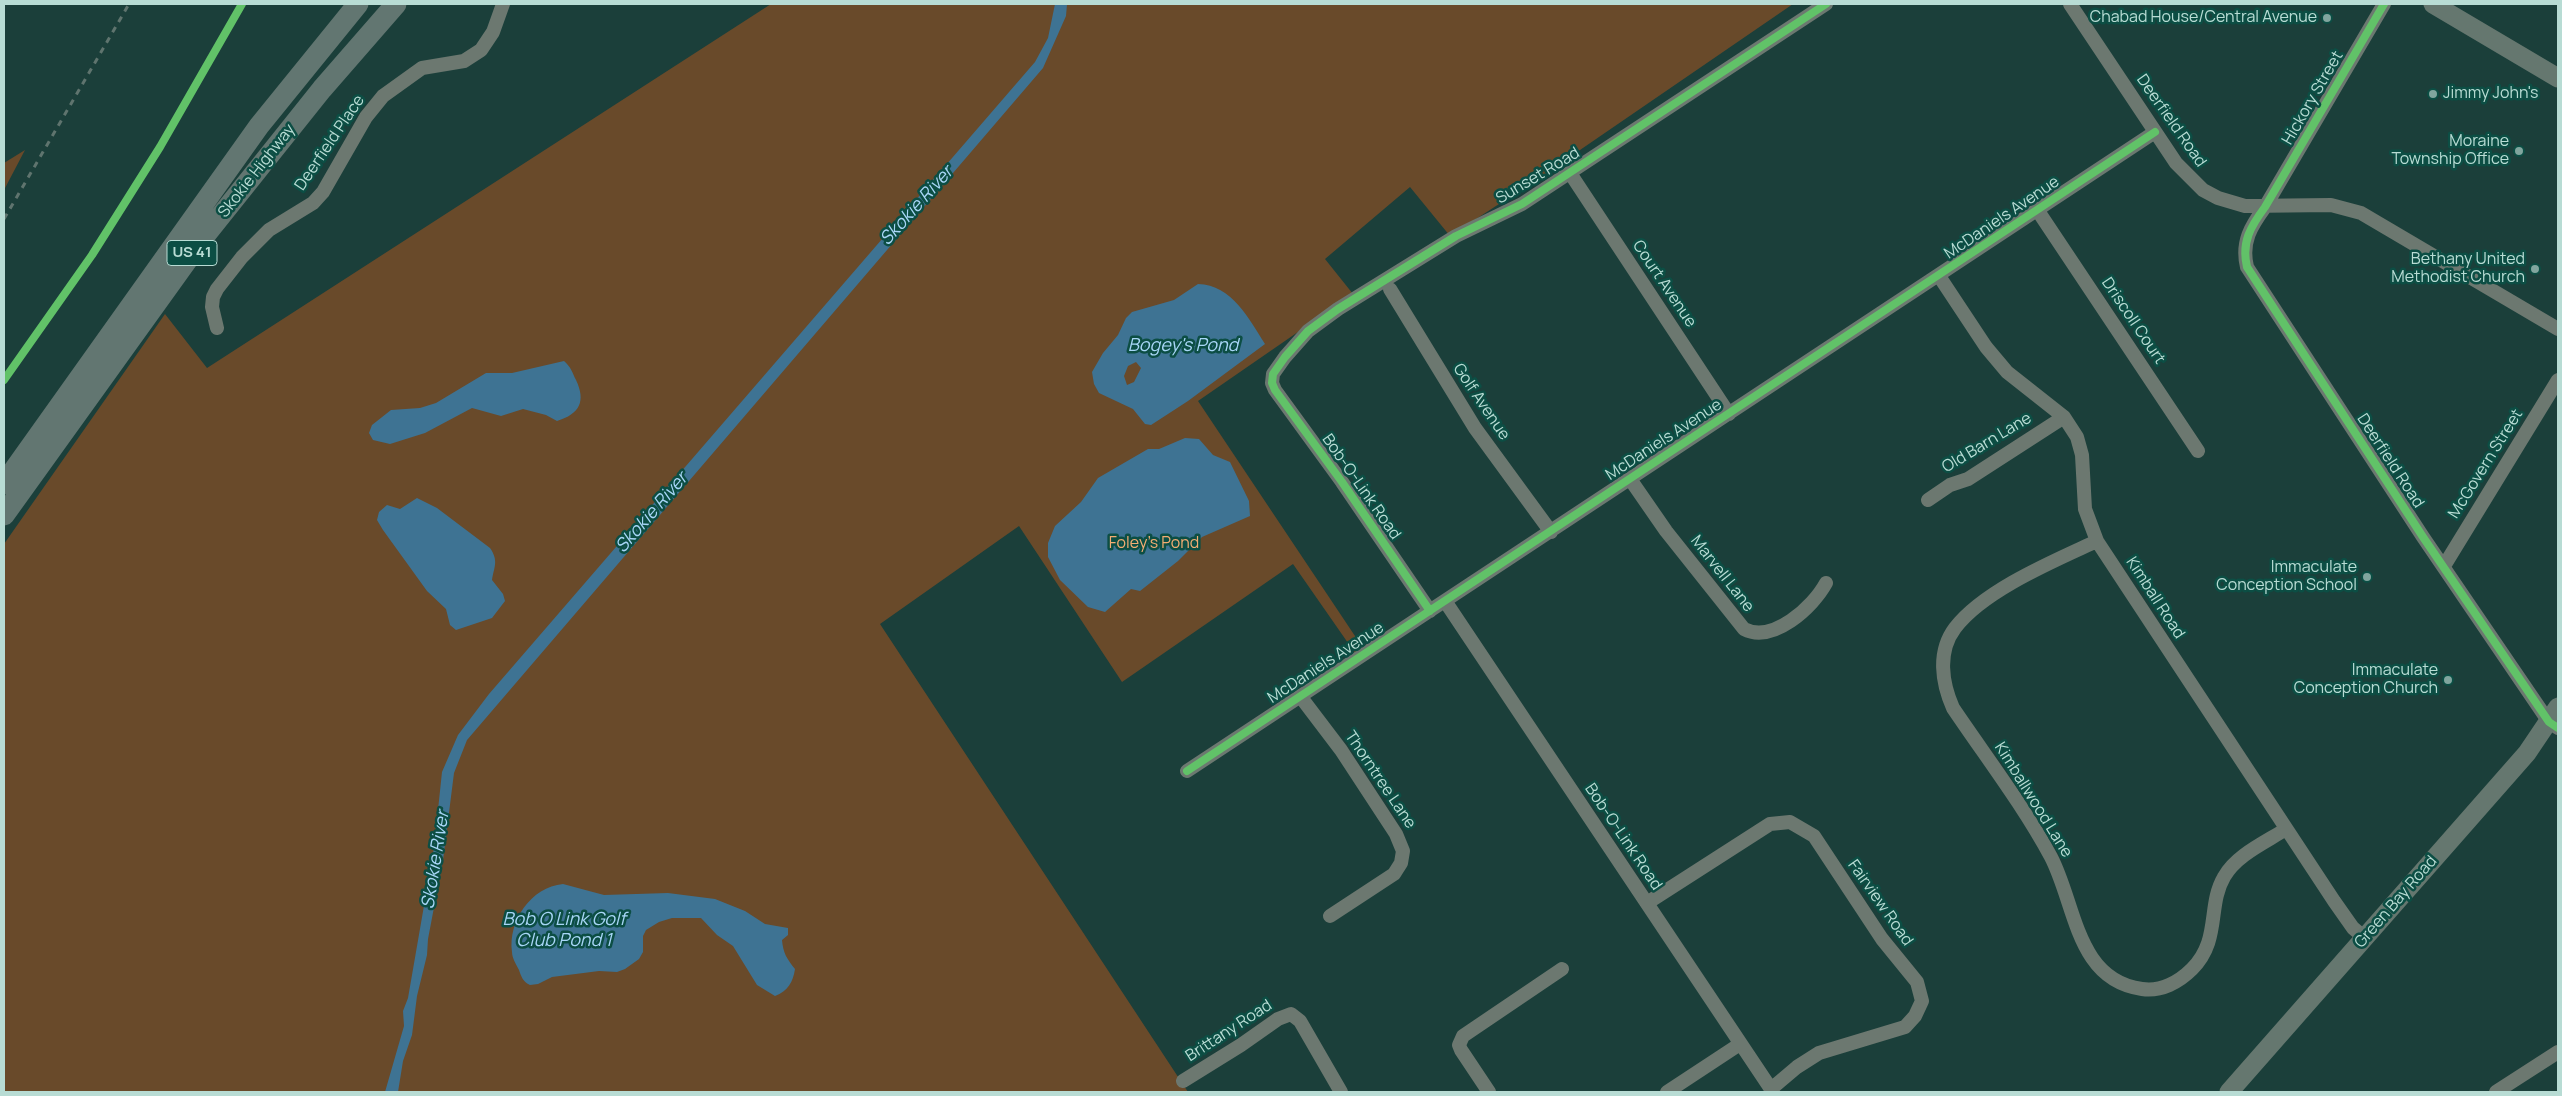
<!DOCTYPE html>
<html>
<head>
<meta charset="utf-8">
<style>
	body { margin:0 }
	#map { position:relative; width:2562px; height:1096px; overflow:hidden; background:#1b3f3a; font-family:Manrope,sans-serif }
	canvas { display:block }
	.frame { position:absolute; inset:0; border:5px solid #b8dcd4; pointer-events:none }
</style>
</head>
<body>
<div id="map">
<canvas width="2562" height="1096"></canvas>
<div class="frame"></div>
</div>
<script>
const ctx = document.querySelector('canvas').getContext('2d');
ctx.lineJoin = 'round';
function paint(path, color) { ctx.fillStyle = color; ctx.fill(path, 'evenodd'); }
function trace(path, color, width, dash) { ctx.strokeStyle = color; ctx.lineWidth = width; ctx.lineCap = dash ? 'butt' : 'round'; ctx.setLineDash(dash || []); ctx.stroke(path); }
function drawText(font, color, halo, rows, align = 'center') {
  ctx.font = font + ' Manrope,sans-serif'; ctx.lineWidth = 5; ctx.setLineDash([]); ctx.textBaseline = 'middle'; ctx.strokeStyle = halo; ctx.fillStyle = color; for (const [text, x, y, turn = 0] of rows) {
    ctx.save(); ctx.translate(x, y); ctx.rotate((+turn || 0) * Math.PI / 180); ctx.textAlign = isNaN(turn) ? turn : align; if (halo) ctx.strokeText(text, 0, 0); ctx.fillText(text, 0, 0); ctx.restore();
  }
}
const green = new Path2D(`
	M771,4H1793L1545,174L1450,236L1410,187L1325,259L1353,294L1198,401L1363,648L1355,653L1293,564L1122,682L1019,526L880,624L1188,1092H4V544L165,314L207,368Z
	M25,150L4,190V163Z`);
const water = new Path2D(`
	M1055,4H1067L1066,16L1043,68L467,740L454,773L443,860L428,939L427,955L417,996L412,1035L403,1061L398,1092H385L404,1026L403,1011L408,998L434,848L442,772L458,735L489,694L1035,62L1048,38Z
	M1198,284C1232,285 1249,319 1265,344L1188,401L1151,425L1145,424L1133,409L1099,393L1094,384L1092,372L1103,353L1118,335L1126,318L1132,312L1174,300ZM1136,362L1141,368L1134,382L1127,385L1124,376L1128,366Z
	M564,361C571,367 572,372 576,380C586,401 580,414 557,421L546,415L523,409L501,416L472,408L425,433L390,444L373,440L369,433L372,425L391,410L420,408L436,403L486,373H512Z
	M1185,438L1199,439L1213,455L1230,462L1249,501L1250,516L1202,537L1178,561L1140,591L1131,589L1105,612L1088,607L1060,580L1048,557V543L1055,526L1081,502L1098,478L1148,449H1159Z
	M417,498L437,508L490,548C499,561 494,567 492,580L503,594L505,601L492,618L456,630L450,625L446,609L427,591L383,530L377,520L379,512L387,505L400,509Z
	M563,884L604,895L668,893L715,899L745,911L765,924L788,928V935L782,940C783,953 787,959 795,969C793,982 788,991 775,996L757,985L733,946L717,935L701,918H672L659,922L646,930L643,936V952L639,959L625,969L617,972L599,971L552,977L538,984L530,985C523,982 521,976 519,970C516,964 512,958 512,952C508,921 531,887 563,884Z`);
const minor = new Path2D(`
	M2070,4L2176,163L2203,190L2218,198L2245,206L2331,205L2361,213L2558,329
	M2384,4L2265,207C2251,226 2241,242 2247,267L2423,537L2549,722L2558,728
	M1570,173L1729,414
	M2038,211L2198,451
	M1939,276L1986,347L2007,372L2064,417L2077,437L2082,455L2085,509L2097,541L2334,901L2353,928L2365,938
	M1390,289L1475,428L1551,532
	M217,328L212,307L213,297L217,289L242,257L269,230L313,203L323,192L366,117L383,96L422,68L464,61L481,50L493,32L503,4
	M1630,479L1666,531L1744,629C1773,644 1813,607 1826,583
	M1928,500L1950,485L1968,479L2064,417
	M2097,541C2054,561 1984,590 1955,628C1937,652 1942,683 1953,708C1986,757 2023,805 2051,857C2076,905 2076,980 2142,989C2161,992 2179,982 2192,969C2221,940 2207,906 2224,877C2236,855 2266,842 2286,829
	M2444,566L2558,380
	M1445,601L1773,1092
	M1430,611L1342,482L1275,390L1272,383L1273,374L1285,357L1308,331L1338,309L1456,236L1522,204L1826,4
	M1300,696L1341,750L1396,834L1403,851L1401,863L1394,874L1330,916
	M1187,771L2155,132
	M1647,903L1770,824L1790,822L1814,836L1882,939L1917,982L1922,1001L1915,1016L1905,1027L1819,1053L1797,1067L1771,1089
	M1183,1081L1241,1045L1278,1019L1291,1014L1300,1021L1341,1092
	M1489,1092L1461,1050L1459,1045L1463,1036L1562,969
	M1667,1092L1740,1044
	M2496,1092L2558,1052`);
const major = new Path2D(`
	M2433,4L2558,78
	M2229,1092L2527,753L2558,707`);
const highway = new Path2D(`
	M4,484L259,126L358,4
	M4,515L203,238L322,89L396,4`);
const rail = new Path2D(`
	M4,219L129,4`);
const cycleway = new Path2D(`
	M2384,4L2265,207C2251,226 2241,242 2247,267L2423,537L2549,722L2558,728
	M4,380L92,255L160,147L242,4
	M1430,611L1342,482L1275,390L1272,383L1273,374L1285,357L1308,331L1338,309L1456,236L1522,204L1826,4
	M1187,771L2155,132`);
const markers = [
	[2327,18,5,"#81a59e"],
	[2433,94,5,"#81a59e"],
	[2519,151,5,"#81a59e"],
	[2535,269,5,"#81a59e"],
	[2367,577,5,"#81a59e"],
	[2448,680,5,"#81a59e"]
];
const shields = [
	[192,253,50]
];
const shieldNames = [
	["US 41",192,253]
];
const poiNames = [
	["Chabad House/Central Avenue",2317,18],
	["Jimmy John's",2443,94,"left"],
	["Moraine",2509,142],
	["Township Office",2509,160],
	["Bethany United",2525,260],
	["Methodist Church",2525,278],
	["Immaculate",2357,568],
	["Conception School",2357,586],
	["Immaculate",2438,671],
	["Conception Church",2438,689]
];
const streetNames = [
	["Hickory Street",2313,98,-60],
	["Deerfield Road",2171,121,55],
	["Deerfield Place",330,143,-56],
	["Skokie Highway",257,171,-52],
	["Sunset Road",1538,176,-31],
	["McDaniels Avenue",2002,218,-34],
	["Court Avenue",1664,284,56],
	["Driscoll Court",2133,321,56],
	["Golf Avenue",1481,402,56],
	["McDaniels Avenue",1664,440,-33],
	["Old Barn Lane",1987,443,-31],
	["Deerfield Road",2390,461,57],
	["McGovern Street",2486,464,-58],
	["Bob-O-Link Road",1361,487,55],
	["Marvell Lane",1722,574,52],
	["Kimball Road",2155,598,57],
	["McDaniels Avenue",1326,663,-33],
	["Thorntree Lane",1380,780,56],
	["Kimballwood Lane",2033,800,58],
	["Bob-O-Link Road",1623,837,56],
	["Green Bay Road",2396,902,-49],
	["Fairview Road",1880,903,55],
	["Brittany Road",1229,1031,-33]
];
const parkNames = [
	["Foley’s Pond",1154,544]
];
const waterNames = [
	["Skokie River",917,206,-48],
	["Bogey's Pond",1183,346],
	["Skokie River",652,513,-49],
	["Skokie River",436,860,-81],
	["Bob O Link Golf",564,920],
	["Club Pond 1",564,941]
];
paint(green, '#694a2a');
paint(water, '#3e7393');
trace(minor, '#6c7870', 14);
trace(major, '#65776f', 19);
trace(highway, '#627671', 21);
trace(rail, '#5f746e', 3, [6, 6]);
trace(cycleway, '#61c268', 8);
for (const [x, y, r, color] of markers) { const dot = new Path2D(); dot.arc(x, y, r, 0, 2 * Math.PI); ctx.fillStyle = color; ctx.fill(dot); trace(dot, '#0c4e44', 2); }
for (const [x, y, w] of shields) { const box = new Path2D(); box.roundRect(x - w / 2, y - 12.5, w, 25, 4); ctx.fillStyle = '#0c4e44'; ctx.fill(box); trace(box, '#b8dcd4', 1); }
drawText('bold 15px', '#b8dcd4', null, shieldNames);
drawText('16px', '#b8dcd4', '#0c4e44', poiNames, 'right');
drawText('16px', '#b8dcd4', '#0c4e44', streetNames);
drawText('16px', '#f3ad73', '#0c4e44', parkNames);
drawText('italic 18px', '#a8d6f7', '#0c4e44', waterNames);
</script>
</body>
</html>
